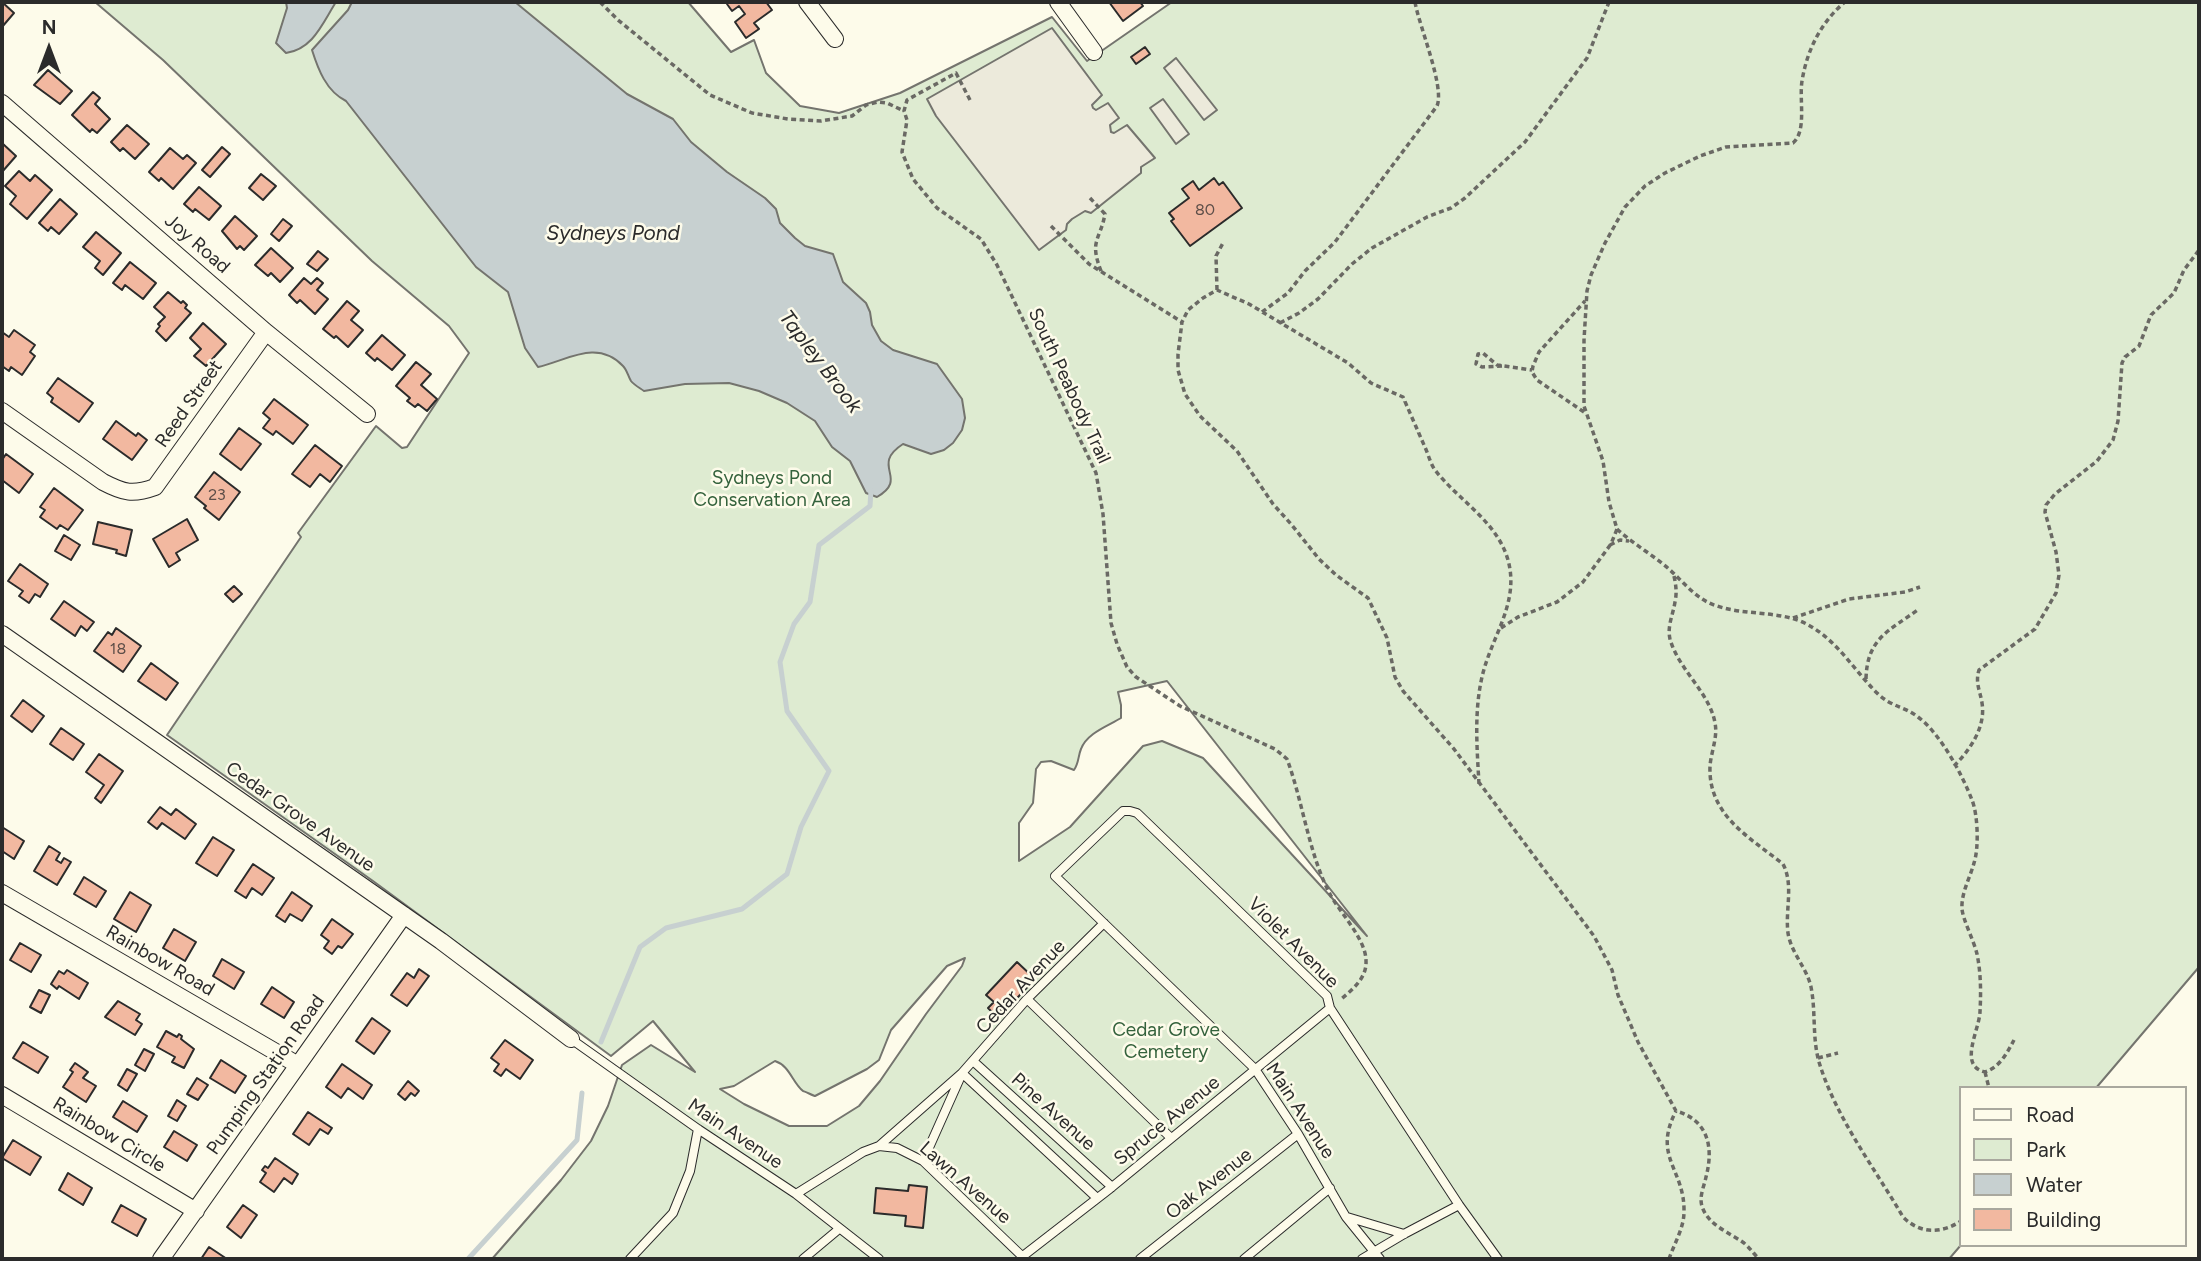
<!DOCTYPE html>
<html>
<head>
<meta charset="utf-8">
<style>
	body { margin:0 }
	#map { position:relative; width:2201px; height:1261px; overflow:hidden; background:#fdfbea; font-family:Figtree,sans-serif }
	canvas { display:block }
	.frame { position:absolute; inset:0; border:4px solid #2b2b2b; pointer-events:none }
	.legend { position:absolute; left:1959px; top:1086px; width:228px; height:161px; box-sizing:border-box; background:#fdfbea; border:2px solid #a9a89e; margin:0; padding:9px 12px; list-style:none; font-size:21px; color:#2b2b2b }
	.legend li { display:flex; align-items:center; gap:14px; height:35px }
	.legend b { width:35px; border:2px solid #a9a89e }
	.north { position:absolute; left:14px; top:14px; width:70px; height:70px; -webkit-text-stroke:5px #fdfbea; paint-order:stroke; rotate:0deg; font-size:19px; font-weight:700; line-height:28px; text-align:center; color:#2b2b2b }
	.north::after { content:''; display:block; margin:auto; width:24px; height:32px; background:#2b2b2b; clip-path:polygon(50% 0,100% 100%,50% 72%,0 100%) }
</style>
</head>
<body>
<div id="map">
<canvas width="2201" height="1261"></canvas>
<div class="frame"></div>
<ul class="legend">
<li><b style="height:9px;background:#fdfbea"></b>Road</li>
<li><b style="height:19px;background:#deebd1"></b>Park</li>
<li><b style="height:19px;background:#c7d0d0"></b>Water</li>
<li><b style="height:19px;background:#f2b8a0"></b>Building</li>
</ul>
<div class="north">N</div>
</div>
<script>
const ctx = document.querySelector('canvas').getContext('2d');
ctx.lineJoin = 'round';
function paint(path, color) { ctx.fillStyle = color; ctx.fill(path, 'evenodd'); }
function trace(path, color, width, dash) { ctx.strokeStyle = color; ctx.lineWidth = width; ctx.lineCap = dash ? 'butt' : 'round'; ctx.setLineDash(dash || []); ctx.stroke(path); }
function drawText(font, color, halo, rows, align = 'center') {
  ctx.font = font + ' Figtree,sans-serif'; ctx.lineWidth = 5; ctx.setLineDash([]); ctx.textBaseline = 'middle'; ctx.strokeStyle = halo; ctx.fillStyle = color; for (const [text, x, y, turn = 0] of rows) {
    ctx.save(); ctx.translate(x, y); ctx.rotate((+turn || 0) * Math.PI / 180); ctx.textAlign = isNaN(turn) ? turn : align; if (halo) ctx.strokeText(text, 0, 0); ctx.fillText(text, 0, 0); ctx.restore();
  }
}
const green = new Path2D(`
	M95,2H688L731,52L754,40L766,73L800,106L839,113L900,93L1052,17L1087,61L1172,2H2199V967L2096,1088H1961V1245L1949,1259H492L561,1180L591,1141L608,1106L622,1065L651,1045L695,1072L653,1021L611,1056L373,881L167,735L301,537L298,533L376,426L402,448L407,447L469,353L449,326L372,261L163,60ZM1167,681L1367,936L1203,758L1162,741L1143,746L1070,827L1019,861V823L1033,803L1036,769L1041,762L1051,761L1074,770C1079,763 1078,756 1081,749C1087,733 1108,726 1121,718V705L1118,692ZM965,958L962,966L926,1014L880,1081L859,1106L827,1126H789L744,1104L720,1089L734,1086L775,1061C790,1066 792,1082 803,1091C804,1091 814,1096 815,1096L867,1069L879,1060L891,1030L947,966Z`);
const parking = new Path2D(`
	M1052,28L1102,95L1092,105L1093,108L1096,110L1108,103L1119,118L1110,125L1111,132L1114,133L1127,125L1155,158L1141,167V173L1091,213L1085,211L1072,219L1067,224L1066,230L1039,250L936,116L927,99Z
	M1176,58L1217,110L1204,120L1164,68Z
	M1163,99L1189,134L1176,144L1150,108Z`);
const water = new Path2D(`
	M286,2H336C322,24 313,49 286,53L276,43L287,8Z
	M352,2H515L627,94L673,119L691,142L727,172L765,198L776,209L780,223L795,238L805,246L833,254L843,282L866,303L870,312L872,325L881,341L893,350L937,364L962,399L965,418L962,430L953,443L944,450L931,454L903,444C869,466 910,478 877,497L866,493L850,461L832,447L815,421L787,403L759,391L729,383L685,384L644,391C640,388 634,385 631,381C628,376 627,370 623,366C597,339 568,360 538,367L525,348L508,292L476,267L346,101C326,91 318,69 312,50L348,10Z`);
const stream = new Path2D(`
	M601,1042L640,947L666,928L742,909L787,874L801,827L829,771L787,711L780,662L794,624L810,602L819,545L870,506L871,490
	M468,1259L577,1140L582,1093`);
const building = new Path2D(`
	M2,2L14,13L2,27Z
	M729,2H766L772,10L754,23L759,29L746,38L735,22L745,14L739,6L732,11L727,4Z
	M1109,2H1140L1143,6L1123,21Z
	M1145,47L1150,54L1136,64L1131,57Z
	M48,70L72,91L60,104L34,85Z
	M93,92L100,98L95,104L110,119L97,133L92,129L90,132L72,115Z
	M127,125L149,144L135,159L123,148L120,151L111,142Z
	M2,143L16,156L2,172Z
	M222,147L230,154L210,177L202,170Z
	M170,148L183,159L187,155L196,163L173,189L161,178L159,181L149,172Z
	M19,171L30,181L35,175L52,190L27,219L10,204L16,196L5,186Z
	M261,174L276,186L263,200L249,188Z
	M1214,178L1219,185L1223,182L1242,208L1190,246L1171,221L1174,219L1169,213L1189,198L1182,189L1193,181L1199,190Z
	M199,187L221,206L209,220L195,209L193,212L184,204Z
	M60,199L77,214L59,234L51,227L48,231L39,223Z
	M235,216L257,236L244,250L240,246L237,249L222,231Z
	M283,219L292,226L279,241L271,234Z
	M96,232L121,253L103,275L95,268L100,261L83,247Z
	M271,248L293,268L280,282L271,273L268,276L255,265Z
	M318,251L328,259L317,271L307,264Z
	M130,262L156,283L143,299L125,285L122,290L113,283Z
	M304,278L311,284L317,278L323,283L317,290L328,299L315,314L300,300L297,303L289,295Z
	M168,292L181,303L183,301L187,305L185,308L191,313L166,341L156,331L160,326L158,324L165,317L154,307Z
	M347,301L359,311L351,320L363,330L348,347L336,336L334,338L323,329Z
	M203,323L226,344L206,366L194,356L201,349L190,338Z
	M14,330L35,345L30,352L35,356L22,375L11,367L9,371L2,366V332L9,337Z
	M382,335L405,355L392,370L377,358L375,361L366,353Z
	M416,362L431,374L421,385L437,399L427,411L418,404L415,407L407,401L410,398L396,386Z
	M58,378L93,403L79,422L51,402L53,398L47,393Z
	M274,399L308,425L293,444L276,431L273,435L263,428L270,419L263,413Z
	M116,421L136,436L138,433L147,440L132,460L103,439Z
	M239,428L261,444L241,470L220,454Z
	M315,445L342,466L330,482L320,474L310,487L292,474Z
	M6,454L33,474L19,493L2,480V460Z
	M214,472L240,492L219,520L204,508L206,506L195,497Z
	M54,488L83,510L68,530L60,525L57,529L40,517L45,510L40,507Z
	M187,519L198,540L176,553L180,560L169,567L153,539Z
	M98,522L132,530L126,556L116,553L117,550L93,544Z
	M64,535L80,545L71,560L55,551Z
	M20,564L48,584L40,597L35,594L29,603L19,596L23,591L8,581Z
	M234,586L242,594L233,602L225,594Z
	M64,601L94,622L87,631L81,626L75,636L51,619Z
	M116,628L141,646L123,672L94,651L108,632L112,635Z
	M151,663L178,683L166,700L138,681Z
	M23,700L44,716L32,732L11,716Z
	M61,728L84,744L73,760L50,744Z
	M99,754L123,771L101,803L95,798L104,785L86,772Z
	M160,807L171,815L176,809L196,824L185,839L162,823L157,829L148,822Z
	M2,827L24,841L14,859L2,851Z
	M213,837L234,850L217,876L196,863Z
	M49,846L60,853L56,860L61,863L64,858L71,862L57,885L34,871Z
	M253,864L274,878L262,895L252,888L246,898L235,891Z
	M84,877L106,891L96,907L74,894Z
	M130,892L151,905L136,932L114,919Z
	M292,892L312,906L302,921L290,914L285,922L276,916Z
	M332,919L353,934L342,948L338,946L332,954L324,948L329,941L321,935Z
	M174,929L196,942L185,961L163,948Z
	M20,943L41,955L31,972L10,960Z
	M222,959L244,972L234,989L213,976Z
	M1017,962L1035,979L1003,1013L999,1008L994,1014L988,1008L994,1002L986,995Z
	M419,969L429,976L407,1006L391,995L407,973L414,978Z
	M67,970L88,983L79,999L59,986L57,989L51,984L59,971L64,974Z
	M272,987L294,1002L284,1018L261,1004Z
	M39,990L50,995L41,1013L30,1007Z
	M118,1001L140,1014L136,1020L142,1024L135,1035L105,1017Z
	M372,1018L390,1031L374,1054L356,1041Z
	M166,1031L177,1037L179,1034L182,1036L181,1039L194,1049L184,1068L172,1062L175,1057L157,1047Z
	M505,1040L533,1060L520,1079L506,1069L501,1076L494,1071L499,1064L491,1058Z
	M23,1042L48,1057L38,1073L13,1058Z
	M144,1049L154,1054L145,1071L135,1065Z
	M221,1060L246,1076L235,1093L210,1078Z
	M75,1063L88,1072L83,1078L96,1086L86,1102L63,1087L73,1072L70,1070Z
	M342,1064L372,1085L363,1099L348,1088L341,1098L326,1087Z
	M127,1069L137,1074L127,1091L118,1085Z
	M197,1078L208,1085L198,1100L187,1094Z
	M408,1081L419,1091L415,1096L411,1093L405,1100L398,1094Z
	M177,1100L186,1106L177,1121L168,1116Z
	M123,1101L147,1116L137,1132L113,1117Z
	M308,1112L332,1128L328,1134L320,1129L309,1145L293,1134Z
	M174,1131L197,1145L187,1161L164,1147Z
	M13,1140L41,1157L30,1175L2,1158Z
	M275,1158L298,1174L292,1184L284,1178L274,1192L260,1182L266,1173L262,1170L265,1166L268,1168Z
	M68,1173L92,1188L83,1205L59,1190Z
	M909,1185L927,1187L923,1228L905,1226L906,1216L874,1213L876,1188L908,1191Z
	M121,1205L146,1219L137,1236L112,1222Z
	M243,1205L257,1215L241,1238L227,1227Z
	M209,1247L227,1259H201Z`);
const path = new Path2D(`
	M600,2L618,20L710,95L752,113L788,119L821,121L852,116L866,105L878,102L887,103L904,111
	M970,100L956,73L907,100L904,111L907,120L902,152L913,179L937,208L981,239L997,265L1096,473L1103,514L1111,623L1117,644L1127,667L1136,677L1180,706L1275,749L1287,759C1303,802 1309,855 1330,894C1340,913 1366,939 1366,961C1367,978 1352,990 1340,1000
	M1090,198L1105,214C1100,241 1089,240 1101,271
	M1051,226L1089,264L1182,322
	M1217,290L1216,256L1223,243
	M1262,312L1288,293L1305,271L1335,242L1437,106C1445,87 1419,26 1415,2
	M1280,323L1299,313L1318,299L1352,264L1372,248L1427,217L1451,208L1465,198L1525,142L1587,58L1609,2
	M1502,366L1482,367L1476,364L1478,354L1483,353L1497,365L1532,370
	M1584,412L1537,380L1532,372L1533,366L1539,352L1585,301
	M1617,529C1631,542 1648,552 1663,564C1681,578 1694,599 1717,606C1744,615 1774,611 1800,621C1834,635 1852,668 1877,693C1891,707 1904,706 1918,717C1940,733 1962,774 1972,800C1978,815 1979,848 1974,863C1970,878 1961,893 1962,909C1963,920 1974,941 1977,954C1981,973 1981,993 1980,1012C1979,1031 1958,1066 1985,1072C2000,1067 2007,1053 2014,1040
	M1610,545L1620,540L1629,541
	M1674,576C1676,585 1677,593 1675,602C1673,615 1667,626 1670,639C1678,669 1710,693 1715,723C1718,737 1711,752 1710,766C1708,815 1749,837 1783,864C1794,885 1785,910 1788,933C1791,953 1807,968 1811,987C1816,1012 1812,1037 1819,1062C1836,1118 1874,1167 1903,1217C1920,1234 1941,1234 1961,1221
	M1793,618L1849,599L1905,592L1920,587
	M1501,628L1518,617L1557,602L1583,582L1611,544L1617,529L1609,502L1603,461L1584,406V340L1587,291L1591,275L1605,243L1625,207L1645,186L1665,173L1700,156L1726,147L1793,143C1807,131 1799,100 1802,81C1807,50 1821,22 1845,2
	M1866,679C1867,638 1889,631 1919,609
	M1954,766C1970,750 1986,727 1982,703C1980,690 1975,683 1979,670L2035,629L2056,593L2059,575L2056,552L2045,512L2046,505L2055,494L2097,461L2113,440L2118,421L2122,363L2125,357L2139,346L2151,315L2174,293L2184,270L2199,250
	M1479,784C1477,748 1474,712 1482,677C1491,637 1520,603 1508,560C1497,521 1458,500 1435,470C1430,463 1428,453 1424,445C1417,429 1410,413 1403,397L1371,383L1348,363L1249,304L1217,290L1203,298L1188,310L1182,322L1178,354V370L1185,394L1200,416L1237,451L1273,504L1291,524L1319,559L1336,575L1368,598L1387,638L1395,677L1403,691L1454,749L1594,936L1612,970L1618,995L1638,1042L1676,1111C1708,1120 1714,1147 1706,1177C1704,1187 1698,1198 1703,1209C1710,1226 1730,1233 1744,1243C1750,1248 1754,1254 1759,1259
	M1818,1058L1838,1053
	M1985,1072L1989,1088
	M1669,1259C1674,1244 1684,1228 1684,1212C1685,1169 1652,1157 1676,1111`);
const service = new Path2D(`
	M1027,999L1170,1137
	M571,1039L698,1129L796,1194L879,1259
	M973,1061L1112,1187
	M962,1073L1097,1198
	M879,1146L897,1148L923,1161L1025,1259
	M923,1161L960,1078
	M796,1194L863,1152L879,1146L962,1073L1027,999L1104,923
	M1347,1217L1404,1234
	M1023,1256L1112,1187L1330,1008
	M630,1259L673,1213L690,1171L698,1129
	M803,1259L839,1229
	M1140,1259L1298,1134
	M1244,1259L1330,1188
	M1362,1259L1404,1234L1459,1205
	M1380,1259L1346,1217L1298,1134L1255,1069L1055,876L1123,811H1130L1137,813L1327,996L1330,1008L1459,1205L1498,1259`);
const minor = new Path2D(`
	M807,2L835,39
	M1058,2L1094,52
	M2,103L266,332L367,414
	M2,411L103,482C124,493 133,495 155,487L266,332
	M2,634L441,941L571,1039
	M2,893L298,1065
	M2,1095L196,1211
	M161,1259L404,915`);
const numberNames = [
	["80",1205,210],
	["23",217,495],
	["18",118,649]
];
const streetNames = [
	["Joy Road",197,244,41],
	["South Peabody Trail",1069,386,65],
	["Reed Street",189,404,-55],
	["Cedar Grove Avenue",300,817,35],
	["Violet Avenue",1293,943,45],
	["Rainbow Road",160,961,30],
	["Cedar Avenue",1021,987,-47],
	["Pumping Station Road",266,1075,-55],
	["Main Avenue",1300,1111,57],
	["Pine Avenue",1053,1112,42],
	["Spruce Avenue",1167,1121,-39],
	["Main Avenue",735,1134,34],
	["Rainbow Circle",109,1135,31],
	["Lawn Avenue",965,1183,41],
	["Oak Avenue",1209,1184,-38]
];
const parkNames = [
	["Sydneys Pond",772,478],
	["Conservation Area",772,500],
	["Cedar Grove",1166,1030],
	["Cemetery",1166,1052]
];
const waterNames = [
	["Sydneys Pond",613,234],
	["Tapley Brook",820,362,53]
];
paint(green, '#deebd1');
trace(green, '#74746e', 2);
paint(parking, '#eceadb');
trace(parking, '#74746e', 2);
paint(water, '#c7d0d0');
trace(water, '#74746e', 2);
trace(stream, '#c7d0d0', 5);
paint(building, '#f2b8a0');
trace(building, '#2b2b2b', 2);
trace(service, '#2b2b2b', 10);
trace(minor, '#2b2b2b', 18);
trace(path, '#6a6964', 3.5, [5, 3.5]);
trace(service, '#fdfbea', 8);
trace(minor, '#fdfbea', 16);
drawText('16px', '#5d4e48', null, numberNames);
drawText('19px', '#2b2b2b', '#fdfbea', streetNames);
drawText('19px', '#34623c', '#fdfbea', parkNames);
drawText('italic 21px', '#2b2b2b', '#fdfbea', waterNames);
</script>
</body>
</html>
